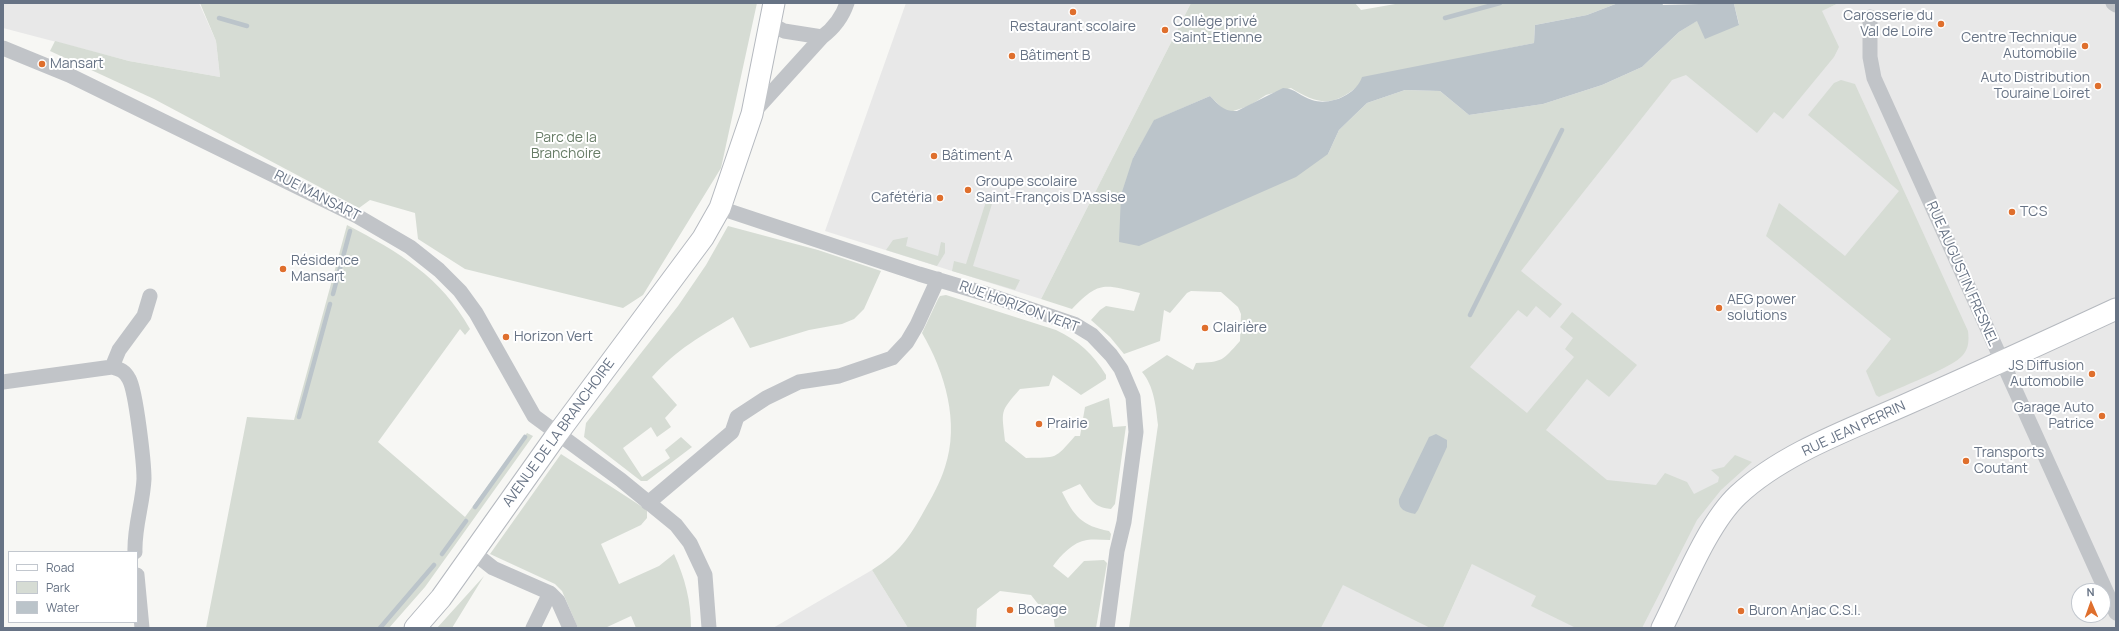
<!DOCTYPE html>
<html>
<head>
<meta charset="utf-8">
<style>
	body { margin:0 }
	#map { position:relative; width:2119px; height:631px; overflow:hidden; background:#f7f7f4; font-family:Manrope,sans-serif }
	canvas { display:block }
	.frame { position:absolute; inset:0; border:4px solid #677385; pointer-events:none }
	.legend { position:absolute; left:8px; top:551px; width:130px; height:72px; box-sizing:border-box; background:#fff; border:1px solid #c2c7ce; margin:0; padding:5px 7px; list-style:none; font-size:12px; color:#677385 }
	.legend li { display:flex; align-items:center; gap:8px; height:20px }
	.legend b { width:20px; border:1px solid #c2c7ce }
	.north { position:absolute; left:2071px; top:583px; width:40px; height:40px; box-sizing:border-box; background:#fff; border:1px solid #c2c7ce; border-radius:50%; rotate:358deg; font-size:11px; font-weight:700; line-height:16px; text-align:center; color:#677385 }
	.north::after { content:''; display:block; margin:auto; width:14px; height:18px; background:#df6f2d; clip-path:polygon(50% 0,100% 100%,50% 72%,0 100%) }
</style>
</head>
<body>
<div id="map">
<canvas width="2119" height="631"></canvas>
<div class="frame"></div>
<ul class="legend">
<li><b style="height:5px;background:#fff"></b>Road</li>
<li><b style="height:11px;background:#d6dcd4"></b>Park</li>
<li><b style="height:11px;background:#bbc4ca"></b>Water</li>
</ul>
<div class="north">N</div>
</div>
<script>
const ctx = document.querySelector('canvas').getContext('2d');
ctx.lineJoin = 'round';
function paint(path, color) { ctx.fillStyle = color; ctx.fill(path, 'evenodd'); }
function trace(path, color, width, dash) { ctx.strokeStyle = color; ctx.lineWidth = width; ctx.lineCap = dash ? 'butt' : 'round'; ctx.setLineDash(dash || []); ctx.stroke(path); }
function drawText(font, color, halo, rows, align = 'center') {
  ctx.font = font + ' Manrope,sans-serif'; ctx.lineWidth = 4; ctx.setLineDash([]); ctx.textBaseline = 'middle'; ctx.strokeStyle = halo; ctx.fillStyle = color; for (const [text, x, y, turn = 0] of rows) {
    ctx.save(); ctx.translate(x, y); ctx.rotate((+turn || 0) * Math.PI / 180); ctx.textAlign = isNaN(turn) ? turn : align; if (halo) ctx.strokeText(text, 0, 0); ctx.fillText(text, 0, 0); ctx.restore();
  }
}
const built = new Path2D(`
	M3,3H199L216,41L220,77L129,61L3,28Z
	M906,3H1191L1041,299L825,231Z
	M1839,3H2116V628H1443L1472,564L1379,512L1573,124ZM2079,591H2103V615H2079Z
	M872,570L908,628H773Z
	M1343,584L1430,628H1321Z`);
const green = new Path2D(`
	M200,3H757L721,168L643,295L623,308L465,269L418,239L415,213L370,200L359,208L154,99L50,51L55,41L129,61L220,77L216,41Z
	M1191,3H1355L1361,10L1401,3H1618L1587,15L1535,25L1534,43L1449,61L1359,85C1334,107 1318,105 1291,88L1266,95L1249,106L1230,112L1223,109L1210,96L1155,120L1133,158L1328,154L1339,130L1367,103L1405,90L1440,91L1469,115L1543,104L1602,85L1642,67L1679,32L1698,20L1739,24L1734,4L1735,3H1839L1822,11L1839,47L1834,57L1783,119L1774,112L1757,133L1686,75L1672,80L1521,271L1562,304L1550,318L1536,306L1527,317L1518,310L1470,367L1527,413L1574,357L1565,349L1573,338L1560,327L1572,312L1637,365L1609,397L1587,379L1546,430L1607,480L1656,485L1665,473L1687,482L1694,494L1718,482L1719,477L1711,470L1724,467L1735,455L1752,462L1721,490L1697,520L1642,628H1576L1531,606L1536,596L1472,564L1443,628H1430L1343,585L1321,628H1129L1158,425C1156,407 1154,386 1142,372L1167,355L1193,370L1196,363C1223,362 1222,361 1240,341L1241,314L1238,307L1221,292L1191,291L1187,293L1170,313L1164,310L1160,341L1124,354L1110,337L1091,320L1100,310L1106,306L1134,311L1140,293C1103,284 1099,281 1072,309L1041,299Z
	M1841,80L1855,84L1968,331C1969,340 1969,348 1963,355C1954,367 1896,389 1879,397L1876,395L1866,371L1891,339L1766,236L1779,203L1845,256L1899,191L1808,115L1834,83Z
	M989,192L995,194L973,266L1020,280L1015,290L952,271L954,261L966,264Z
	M347,225C399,252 441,277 470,329L465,335L460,329L378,442L465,517L527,433L533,436L425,587L389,628H206L247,417L294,420Z
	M728,226L818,250L881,271L864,309L854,319L842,324L809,330L750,348L733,317C701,336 677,349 652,377L677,405L665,418L671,427L657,437L651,427L623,448L642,477L670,458L665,450L681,437L692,447L647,481H641L584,437L586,423L678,306L706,265Z
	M908,237L906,246L938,256L941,242L945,243V253L937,266L886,250L893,240Z
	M946,295L1056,330C1079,341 1093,354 1106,375V379L1081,395L1053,375L1049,386L1020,389C999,413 1002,410 1005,441L1026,458C1058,457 1054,460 1075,436H1080L1085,407L1109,398L1113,427L1126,426L1115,504L1111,509C1092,507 1090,498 1080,484L1062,492C1074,516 1082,526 1109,531L1111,534L1110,540C1102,540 1095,539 1087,540C1073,542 1061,555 1053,566L1068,578L1084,561L1104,560L1107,563L1096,628H1055L1053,613L1046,614L1031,595L1000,591L977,609L976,628H908L872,570C899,553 909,538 924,511C932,497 940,483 945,467C960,423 945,372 922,333L938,299L940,296Z
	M561,454L647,510V518L641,525L601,544L619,584L659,566L674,554C685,578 691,601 691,628H636L631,616L605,628H578L562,591L555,584L490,554Z
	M484,576L452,628H437Z`);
const water = new Path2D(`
	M1618,3H1662L1663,5L1735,3L1734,4L1739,25L1705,39L1697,21L1679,32L1642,67L1602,85L1543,104L1469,115L1440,91L1405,90L1367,103L1339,130L1328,154L1296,177L1139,246L1119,242L1121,195L1133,158L1154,120L1210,96C1219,105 1224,112 1237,111L1283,88C1295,88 1301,97 1312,100C1330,106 1356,95 1362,77L1534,43L1535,25L1587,15Z
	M1436,434L1447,440V447L1418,510L1415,514C1406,512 1398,510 1399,499L1429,437Z`);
const stream = new Path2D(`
	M219,18L247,26
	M1445,18L1500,3
	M333,294L350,231
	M1470,315L1562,130
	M299,417L330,304
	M475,507L525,437
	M442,554L466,521
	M380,628L434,565`);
const street = new Path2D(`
	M2113,3L2116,5
	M1870,17V57L1874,78L2116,613
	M771,24L784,31L822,37C834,28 842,18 847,3
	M3,48L69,75L357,216L410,247L439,270L460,291L476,313L534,416L621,480L676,525L690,543L705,575L709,628
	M753,113L822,37
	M720,208L919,274L986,294L1074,324L1092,335L1111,355L1121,369L1133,397L1136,432L1124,522L1117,551L1107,628
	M112,367L119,350L144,316L150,296
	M3,382L112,367C120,369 125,371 129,379C136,391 144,463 144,479C143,503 134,527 135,552
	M648,503L732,432L737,417L766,398L799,382L839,376L892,358L907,342L917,325L938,279
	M474,553L493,568L550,593L533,628
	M137,575L142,628
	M550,593L558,601L570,628`);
const secondary = new Path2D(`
	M415,628L441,598L558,433L703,238L720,208L752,114L774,3
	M1662,628C1682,589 1707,524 1738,495C1783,453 1851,429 1907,404C1977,373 2047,341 2116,309`);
const markers = [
	[1073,12,4,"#df6f2d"],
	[1941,24,4,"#df6f2d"],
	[1165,30,4,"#df6f2d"],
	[2085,46,4,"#df6f2d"],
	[1012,56,4,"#df6f2d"],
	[42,64,4,"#df6f2d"],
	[2098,86,4,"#df6f2d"],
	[934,156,4,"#df6f2d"],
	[968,190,4,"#df6f2d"],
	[940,198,4,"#df6f2d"],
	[2012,212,4,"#df6f2d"],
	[283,269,4,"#df6f2d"],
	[1719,308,4,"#df6f2d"],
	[1205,328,4,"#df6f2d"],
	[506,337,4,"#df6f2d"],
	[2092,374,4,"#df6f2d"],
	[2102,416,4,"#df6f2d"],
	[1039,424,4,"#df6f2d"],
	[1966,461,4,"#df6f2d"],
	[1010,610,4,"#df6f2d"],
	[1741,611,4,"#df6f2d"]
];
const poiNames = [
	["Carosserie du",1933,16,"right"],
	["Val de Loire",1933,32,"right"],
	["Collège privé",1173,22],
	["Saint-Etienne",1173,38],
	["Restaurant scolaire",1073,27,"center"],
	["Centre Technique",2077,38,"right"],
	["Automobile",2077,54,"right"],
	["Bâtiment B",1020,56],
	["Mansart",50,64],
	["Auto Distribution",2090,78,"right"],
	["Touraine Loiret",2090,94,"right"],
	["Bâtiment A",942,156],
	["Groupe scolaire",976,182],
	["Saint-François D'Assise",976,198],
	["Cafétéria",932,198,"right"],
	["TCS",2020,212],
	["Résidence",291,261],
	["Mansart",291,277],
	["AEG power",1727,300],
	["solutions",1727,316],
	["Clairière",1213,328],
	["Horizon Vert",514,337],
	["JS Diffusion",2084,366,"right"],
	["Automobile",2084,382,"right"],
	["Garage Auto",2094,408,"right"],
	["Patrice",2094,424,"right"],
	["Prairie",1047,424],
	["Transports",1974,453],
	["Coutant",1974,469],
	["Bocage",1018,610],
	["Buron Anjac C.S.I.",1749,611]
];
const parkNames = [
	["Parc de la",566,138],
	["Branchoire",566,154]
];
const streetNames = [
	["RUE MANSART",317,196,27],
	["RUE AUGUSTIN FRESNEL",1962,274,66],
	["RUE HORIZON VERT",1019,307,20],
	["RUE JEAN PERRIN",1854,429,-25],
	["AVENUE DE LA BRANCHOIRE",559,433,-54]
];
paint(built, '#e8e8e8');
paint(green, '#d6dcd4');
paint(water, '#bbc4ca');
trace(stream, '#bbc4ca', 4.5);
trace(secondary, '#b5b9bf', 23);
trace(street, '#c1c4c8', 15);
trace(secondary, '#fff', 21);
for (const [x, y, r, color] of markers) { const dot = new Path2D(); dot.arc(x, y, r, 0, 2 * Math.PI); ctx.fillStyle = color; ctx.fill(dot); trace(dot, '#fff', 1.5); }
drawText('14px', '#677385', '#fff', poiNames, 'left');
drawText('14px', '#677c66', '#fff', parkNames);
drawText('14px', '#677385', '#fff', streetNames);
</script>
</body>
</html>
